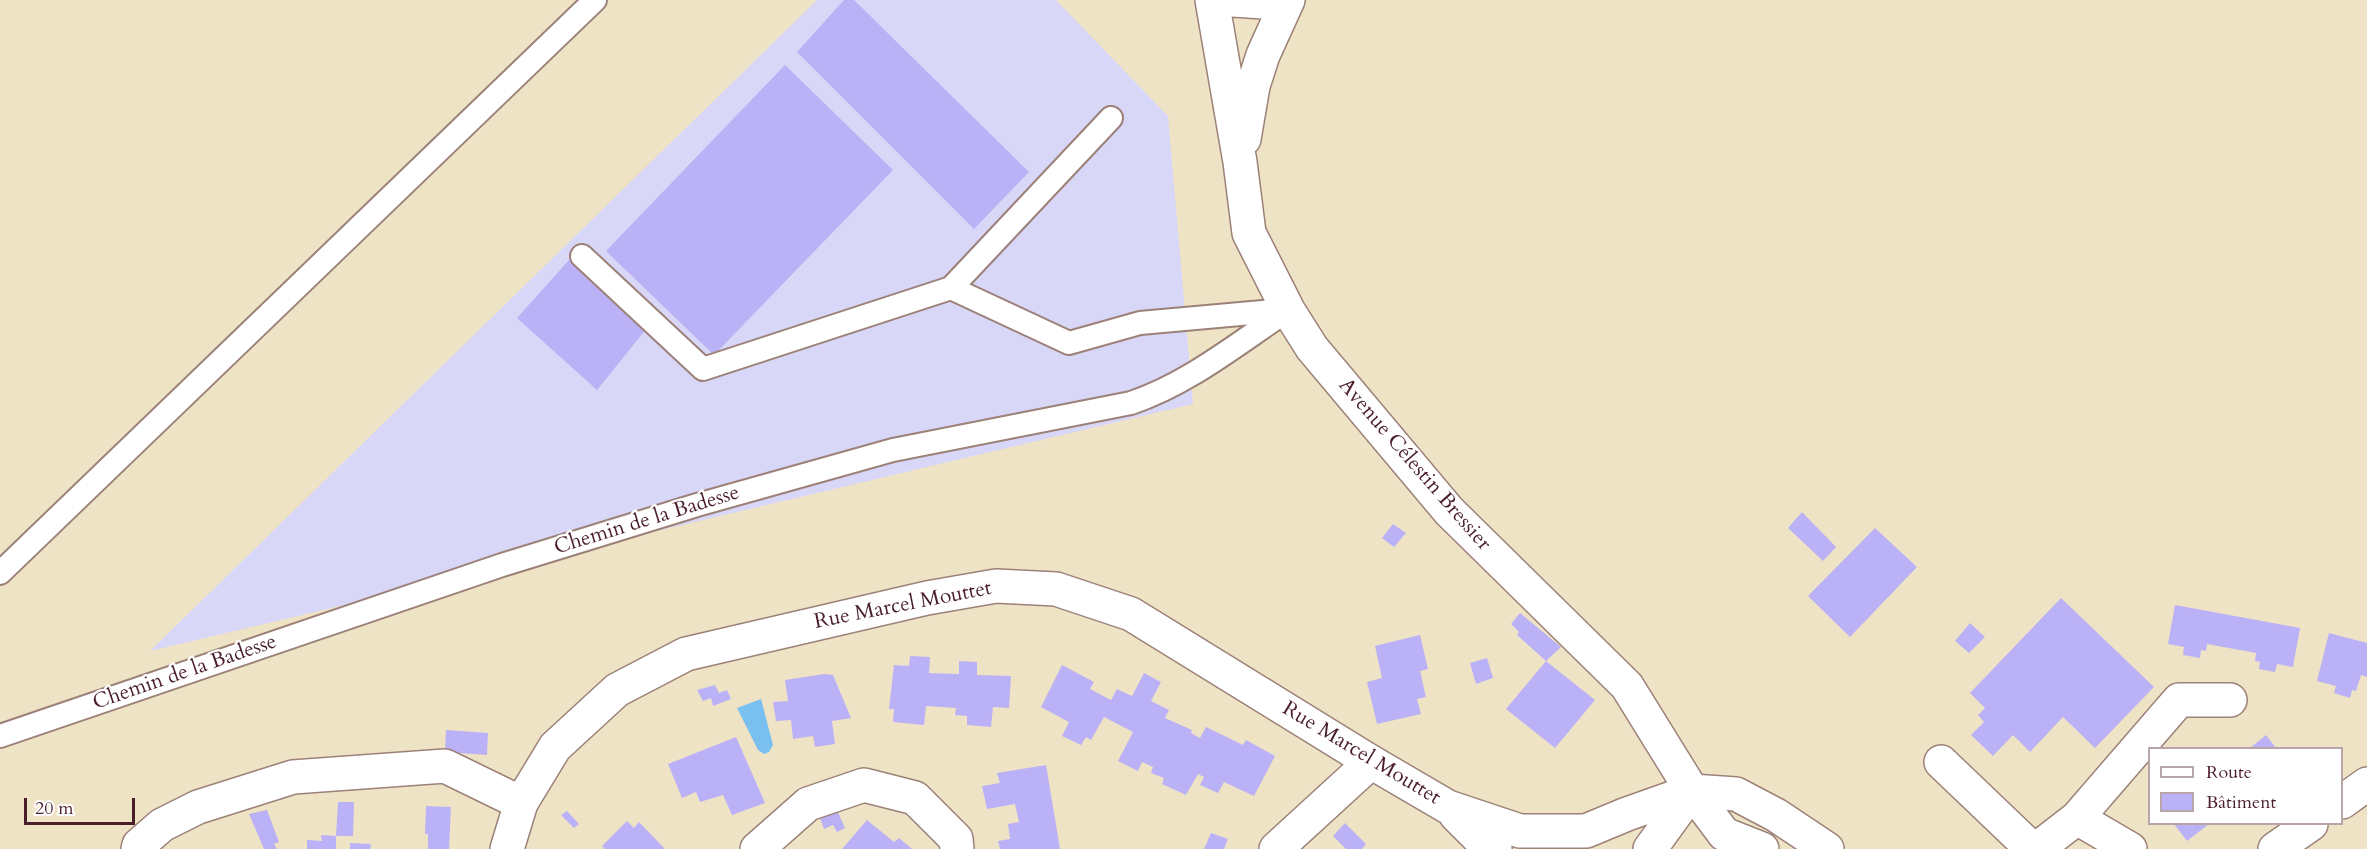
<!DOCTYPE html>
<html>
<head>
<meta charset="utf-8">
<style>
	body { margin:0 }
	#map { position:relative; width:2367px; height:849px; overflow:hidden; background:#efe3c6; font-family:Cardo,serif }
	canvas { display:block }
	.legend { position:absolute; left:2148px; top:747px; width:195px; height:78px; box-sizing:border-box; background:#fff; border:2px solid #b7a5aa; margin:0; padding:8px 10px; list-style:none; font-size:18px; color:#4a1f2b }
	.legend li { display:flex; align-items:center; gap:12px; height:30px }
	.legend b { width:30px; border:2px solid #b7a5aa }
	.scale { position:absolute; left:24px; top:798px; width:111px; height:27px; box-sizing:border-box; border:3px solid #4a1f2b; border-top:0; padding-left:8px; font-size:18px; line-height:21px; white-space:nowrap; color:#4a1f2b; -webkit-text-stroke:4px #fff; paint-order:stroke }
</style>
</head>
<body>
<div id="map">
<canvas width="2367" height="849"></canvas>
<ul class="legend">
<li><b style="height:8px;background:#fff"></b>Route</li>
<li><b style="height:16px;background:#bbb1f6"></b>Bâtiment</li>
</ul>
<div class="scale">20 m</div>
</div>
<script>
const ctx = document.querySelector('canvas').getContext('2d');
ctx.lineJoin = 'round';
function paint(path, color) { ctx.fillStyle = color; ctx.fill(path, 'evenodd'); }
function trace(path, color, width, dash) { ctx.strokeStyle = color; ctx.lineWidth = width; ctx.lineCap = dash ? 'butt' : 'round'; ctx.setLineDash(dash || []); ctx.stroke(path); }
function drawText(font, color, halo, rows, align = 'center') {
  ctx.font = font + ' Cardo,serif'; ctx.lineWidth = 4.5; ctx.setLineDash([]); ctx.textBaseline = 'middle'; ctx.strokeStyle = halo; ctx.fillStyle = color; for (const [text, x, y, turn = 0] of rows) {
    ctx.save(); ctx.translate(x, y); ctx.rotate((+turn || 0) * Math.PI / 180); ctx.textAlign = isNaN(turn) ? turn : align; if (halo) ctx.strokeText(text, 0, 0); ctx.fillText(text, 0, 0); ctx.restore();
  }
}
const built = new Path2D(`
	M817,0H1056L1168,116L1193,404L150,651Z`);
const water = new Path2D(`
	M761,699L773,745L769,752L764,754L758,750L737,708Z`);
const building = new Path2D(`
	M844,0H854L1029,172L974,229L797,52Z
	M785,65L893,170L714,355L606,251Z
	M570,259L647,328L597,390L517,318Z
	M1802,512L1836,547L1823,561L1788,528Z
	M1393,524L1406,533L1394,547L1382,538Z
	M1875,528L1917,567L1850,637L1808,596Z
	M2061,598L2154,687L2095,748L2063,717L2030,752L2013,735L1993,756L1971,735L1984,722L1978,715L1985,708L1970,693Z
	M2175,605L2300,628L2293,667L2277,664L2275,672L2259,669L2260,662L2255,661L2256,653L2207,644L2206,651L2201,650L2200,658L2183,655L2184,647L2168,644Z
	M1520,613L1561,647L1546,661L1595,700L1555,748L1506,709L1546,661L1517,635L1519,632L1511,624Z
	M1970,623L1985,637L1969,653L1955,641Z
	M2329,633L2367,643V677L2361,675L2356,691L2352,690L2350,698L2334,693L2336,686L2317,681Z
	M1420,635L1428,669L1420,671L1426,697L1417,699L1421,714L1377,724L1367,682L1382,678L1375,646Z
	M910,656L930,657L929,673L959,674V661L977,662V675L1011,676L1009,708L993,707L991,727L967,725V716L955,715L956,708L926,706L924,725L893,722L894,709H889L894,665L909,666Z
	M1487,658L1493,678L1476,684L1470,663Z
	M1062,665L1094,682L1090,689L1111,700L1117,689L1132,696L1144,673L1161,682L1151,701L1169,710L1165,718L1192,730L1191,733L1200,738L1206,727L1243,745L1246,740L1275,756L1254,796L1224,782L1218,793L1200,785L1204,777L1198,774L1186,795L1162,784L1164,778L1151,773L1153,767L1142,762L1138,771L1118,761L1133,732L1104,717L1091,740L1086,737L1081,745L1062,736L1069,722L1041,707Z
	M824,674L833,675L851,718L832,721L835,744L815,747L813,736L793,739L791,720L776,721L773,702L788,701L785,680Z
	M715,685L719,693L727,690L731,699L713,706L711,698L703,701L697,690Z
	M446,730L488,733L487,755L445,752Z
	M2266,735L2276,748H2250Z
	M736,737L765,803L732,815L723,795L700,802L696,792L682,798L668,764Z
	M1046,765L1060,849H1000L998,841L1010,839L1008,824L1019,822L1015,804L987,809L982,786L1000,783L997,773Z
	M338,802H354L353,836H336Z
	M426,806L451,807L449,849H428V834H425Z
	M267,810L279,842L274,844L277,849H264L249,814Z
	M837,810L845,828L837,832L833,825L824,829L820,818Z
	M567,811L579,824L574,828L561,815Z
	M867,820L894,842L899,838L912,849H842Z
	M627,821L634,828L639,822L665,849H605L602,846Z
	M1345,823L1366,844L1362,849H1346L1333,836Z
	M2174,824H2209L2187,841Z
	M1211,833L1228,839L1224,849H1204Z
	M321,835L336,836V849H307V840L322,841Z
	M350,843L371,844L370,849H350Z`);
const lane = new Path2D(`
	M1111,118L951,288L1069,343L1140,323L1285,310
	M582,256L703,369L951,288
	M0,573L595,0
	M0,736L502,565L697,505L893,450L1131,403C1188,384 1237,344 1288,310`);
const street = new Path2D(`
	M1941,762L2032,849
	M2342,802L2367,784
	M2077,818L2179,700H2230
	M138,849L139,845L162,825L198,807L293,777L445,766L521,803
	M757,849L808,804L864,785L915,798L956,839L957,849
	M1276,849L1371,762
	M2037,849L2077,818L2130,849
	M2275,849L2311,824`);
const secondary = new Path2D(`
	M1212,0L1240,162L1249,233L1288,310L1312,348L1449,511L1627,686L1692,791L1724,834L1762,849
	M1233,0L1264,2L1271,0
	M1244,139L1253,86L1263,55L1288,0
	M1456,815L1483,842L1495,849
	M507,849L521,803L555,747L617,690L686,654L927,598L996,586L1056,589L1131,614L1371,762L1448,807L1520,831H1586L1627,814L1692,791L1736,794L1776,815L1827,849
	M1650,849L1692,791`);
const streetNames = [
	["Avenue Célestin Bressier",1414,465,49],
	["Chemin de la Badesse",647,521,-17],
	["Rue Marcel Mouttet",903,606,-11],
	["Chemin de la Badesse",185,673,-19],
	["Rue Marcel Mouttet",1361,754,31]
];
paint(built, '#d8d7f8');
paint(water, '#79c0f1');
paint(building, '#bbb1f6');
trace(lane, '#9c8178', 26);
trace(street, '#9c8178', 36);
trace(secondary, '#9c8178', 36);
trace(lane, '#fff', 22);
trace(street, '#fff', 33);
trace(secondary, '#fff', 33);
drawText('21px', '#4a1f2b', '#fff', streetNames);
</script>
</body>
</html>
